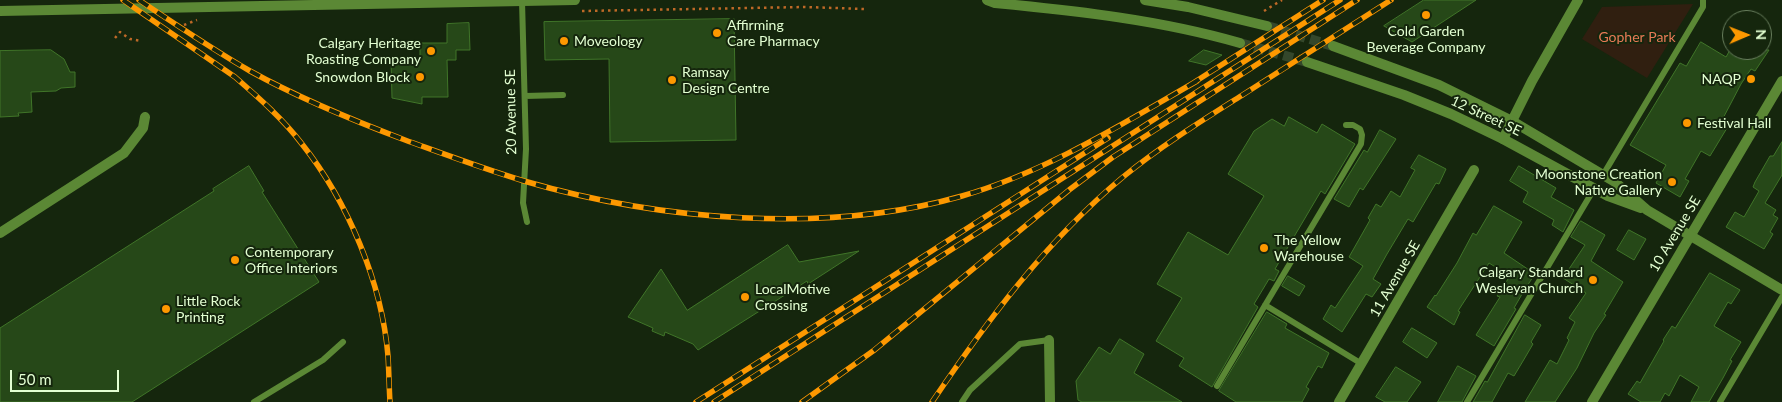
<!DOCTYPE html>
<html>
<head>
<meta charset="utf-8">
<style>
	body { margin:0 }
	#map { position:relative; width:1782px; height:402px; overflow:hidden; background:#15260d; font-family:Lato,sans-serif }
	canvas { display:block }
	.north { position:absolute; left:1722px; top:10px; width:50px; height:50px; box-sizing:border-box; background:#15260d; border:1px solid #677d5c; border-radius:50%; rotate:89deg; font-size:14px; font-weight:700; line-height:20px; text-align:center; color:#e3ffd2 }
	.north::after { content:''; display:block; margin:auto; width:18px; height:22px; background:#fd9800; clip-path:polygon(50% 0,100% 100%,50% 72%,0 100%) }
	.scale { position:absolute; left:10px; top:370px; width:109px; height:22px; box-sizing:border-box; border:2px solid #e3ffd2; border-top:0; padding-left:6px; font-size:15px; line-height:18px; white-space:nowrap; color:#e3ffd2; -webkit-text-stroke:4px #15260d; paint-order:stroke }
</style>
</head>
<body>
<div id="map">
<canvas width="1782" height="402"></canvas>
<div class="north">N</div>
<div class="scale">50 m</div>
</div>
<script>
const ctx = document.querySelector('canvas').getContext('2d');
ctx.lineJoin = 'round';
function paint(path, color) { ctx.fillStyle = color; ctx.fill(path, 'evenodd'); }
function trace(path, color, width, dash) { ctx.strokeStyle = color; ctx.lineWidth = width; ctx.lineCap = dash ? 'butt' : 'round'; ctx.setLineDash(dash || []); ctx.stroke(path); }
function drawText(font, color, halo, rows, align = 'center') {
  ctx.font = font + ' Lato,sans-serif'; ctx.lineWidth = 4; ctx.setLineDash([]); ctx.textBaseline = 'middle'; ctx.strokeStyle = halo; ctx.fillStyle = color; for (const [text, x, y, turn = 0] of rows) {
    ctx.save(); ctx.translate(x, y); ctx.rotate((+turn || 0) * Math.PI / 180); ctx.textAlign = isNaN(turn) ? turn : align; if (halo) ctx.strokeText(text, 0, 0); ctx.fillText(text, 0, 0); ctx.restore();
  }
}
const green = new Path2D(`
	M1693,4L1647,78L1582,39L1602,7Z`);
const building = new Path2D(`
	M1424,0H1476L1412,42L1384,26Z
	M734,19L736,140L610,142L609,59L545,60L544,22Z
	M469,23L470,50H456V60H447L448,97H422V104L392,98L391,59H420V43H447V24Z
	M1701,42L1726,57L1730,50H1769L1755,71L1751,69L1741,84L1720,124L1727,128L1710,156L1701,151L1685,179L1689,181L1680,197L1656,183L1666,165L1630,145L1680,63L1686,66Z
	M51,50L64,59L70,72H75V87L61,88L56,91L31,92L32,112L18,113L19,116L0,117V51Z
	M1204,50L1222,55L1206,65L1189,61Z
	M1289,117L1317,133L1322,124L1355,144L1325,194L1321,191L1275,269L1279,271L1274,281L1269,279L1254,304L1258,307L1212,387L1179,366L1184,358L1156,341L1182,298L1157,284L1188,232L1228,255L1264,196L1228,174L1254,131L1272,119L1284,126Z
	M1380,130L1396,139L1363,190L1360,188L1349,207L1334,199L1364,150L1367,152Z
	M1782,142V175L1765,203L1776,210L1773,215L1778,218L1770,232L1773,234L1764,249L1726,227L1735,212L1744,217L1759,191L1753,187L1755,182L1770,156H1773Z
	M1419,155L1446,169L1439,184L1436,183L1413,222L1408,219L1387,254L1373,279L1381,284L1372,297L1366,294L1342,332L1323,319L1331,305L1335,308L1363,266L1349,257L1370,220L1368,218L1376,204L1381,207L1391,191L1400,197L1415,170L1411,168Z
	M249,166L264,191L262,192L319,282L132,402H0V328L214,191L213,189Z
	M1519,166L1556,188L1551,197L1574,210L1563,232L1552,225L1554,220L1523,202L1528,192L1510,181Z
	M1494,206L1522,222L1504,253L1535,274L1525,289L1514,308L1516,309L1494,346L1476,335L1500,297L1497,296L1510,276L1489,263L1458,311L1460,312L1454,325L1427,307L1435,295L1436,296L1457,263L1473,233L1476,235Z
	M1581,221L1605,235L1591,261L1623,282L1604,314L1606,315L1594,333L1577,368L1555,402H1525L1550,360L1557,364L1569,340L1567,338L1575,322L1569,318L1586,293L1563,278L1585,245L1571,237Z
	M1629,230L1646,239L1634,260L1617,250Z
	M788,245L799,262L859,251L808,284L807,281L698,350L693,344L665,332L664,336L652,331L653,328L628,317L661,269L687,310Z
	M1710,273L1740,290L1731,304L1728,302L1714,326L1741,342L1730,360L1732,361L1723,378L1709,402H1691L1699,387L1680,375L1669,396L1665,393L1660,402H1641L1628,394L1637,381L1640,383L1664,341L1663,340L1672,326L1675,328Z
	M1288,276L1305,286L1299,296L1282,286Z
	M1267,312L1287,324L1285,328L1329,353L1322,368L1318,366L1306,387L1309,389L1302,402H1236L1219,391Z
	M1525,315L1541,325L1531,342L1533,344L1523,361L1514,376L1508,373L1492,402H1473L1485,381L1487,382Z
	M1412,328L1437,343L1427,358L1403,342Z
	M1120,339L1144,354L1134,373L1182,402H1082L1078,400L1076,381L1099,347L1110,354Z
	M1458,366L1476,376L1462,402H1438Z
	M1396,367L1421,382L1407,402H1385L1376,397Z`);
const tertiaryTunnel = new Path2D(`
	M1267,26L1333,46
	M1240,43L1307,62`);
const path = new Path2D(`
	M582,11L805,7L865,9
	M1264,11L1282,0
	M184,25L197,20
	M115,38L120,32L130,39L142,41`);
const service = new Path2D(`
	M522,1L526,149L523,203L527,222
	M525,96L563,95
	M1603,175L1703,7V0
	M1265,305L1362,364
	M1217,386L1361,144L1362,135L1360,129L1353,125H1346
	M254,402L323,360L343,342
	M962,402L970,390L1020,344L1049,340
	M1467,402L1594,189
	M1720,402L1782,297`);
const minor = new Path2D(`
	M1503,139L1532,81L1578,0
	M0,233L124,153L143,128L145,117
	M1049,340L1050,402
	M1339,402L1474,170
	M1592,402L1782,81`);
const tertiary = new Path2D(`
	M987,0L995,3C1078,11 1160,20 1240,43
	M1145,0L1188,7L1267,26
	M0,11L575,0
	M1333,46L1439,85L1512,121L1615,182L1647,210L1782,290
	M1307,62L1404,95L1451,114L1503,139L1608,196L1641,208`);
const rail = new Path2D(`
	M123,0L235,77C259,98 283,119 302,144C348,202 382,283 388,356C389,372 389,387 390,402
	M139,0C175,24 212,49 250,71C299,98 352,120 405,140C444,154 484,169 524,181C658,220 826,235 962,196C1046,172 1122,124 1197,81
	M1190,85L1323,0
	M696,402L1108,138
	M714,402L1340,0
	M802,402L873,351L1069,190L1113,157L1357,0
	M932,402C987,321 1046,241 1123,177C1161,146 1203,120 1244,94C1293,63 1342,31 1391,0`);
const markers = [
	[1426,15,5,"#fd9800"],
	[717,33,5,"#fd9800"],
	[564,41,5,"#fd9800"],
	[431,51,5,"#fd9800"],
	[420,77,5,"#fd9800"],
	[1751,79,5,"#fd9800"],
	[672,80,5,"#fd9800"],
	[1687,123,5,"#fd9800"],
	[1672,182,5,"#fd9800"],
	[1264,248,5,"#fd9800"],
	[235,260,5,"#fd9800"],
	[1593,280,5,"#fd9800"],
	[745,297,5,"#fd9800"],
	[166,309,5,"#fd9800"]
];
const poiNames = [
	["Affirming",727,25],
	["Care Pharmacy",727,41],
	["Cold Garden",1426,31,"center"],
	["Beverage Company",1426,47,"center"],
	["Moveology",574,41],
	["Calgary Heritage",421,43,"right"],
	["Roasting Company",421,59,"right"],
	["Ramsay",682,72],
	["Design Centre",682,88],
	["Snowdon Block",410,77,"right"],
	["NAQP",1741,79,"right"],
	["Festival Hall",1697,123],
	["Moonstone Creation",1662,174,"right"],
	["Native Gallery",1662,190,"right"],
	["The Yellow",1274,240],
	["Warehouse",1274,256],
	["Contemporary",245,252],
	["Office Interiors",245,268],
	["Calgary Standard",1583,272,"right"],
	["Wesleyan Church",1583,288,"right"],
	["LocalMotive",755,289],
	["Crossing",755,305],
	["Little Rock",176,301],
	["Printing",176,317]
];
const parkNames = [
	["Gopher Park",1637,37]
];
const streetNames = [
	["20 Avenue SE",511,112,-91],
	["12 Street SE",1486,116,25],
	["10 Avenue SE",1675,234,-59],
	["11 Avenue SE",1395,279,-60]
];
paint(green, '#301f10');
paint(building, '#264818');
trace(building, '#407529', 1);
trace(tertiaryTunnel, '#34472b', 10, [10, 5]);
trace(path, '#be6927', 2.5, [2.5, 4]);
trace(service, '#5b8835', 6);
trace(minor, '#5b8835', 10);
trace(tertiary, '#5b8835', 10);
trace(rail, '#fd9800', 5.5);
trace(rail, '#15260d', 4, [11]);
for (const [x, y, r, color] of markers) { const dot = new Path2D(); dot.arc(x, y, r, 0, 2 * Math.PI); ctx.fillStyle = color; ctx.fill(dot); trace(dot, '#15260d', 2); }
drawText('14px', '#e3ffd2', '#15260d', poiNames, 'left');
drawText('14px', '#e77a56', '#15260d', parkNames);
drawText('14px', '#e3ffd2', '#15260d', streetNames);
</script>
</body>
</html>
